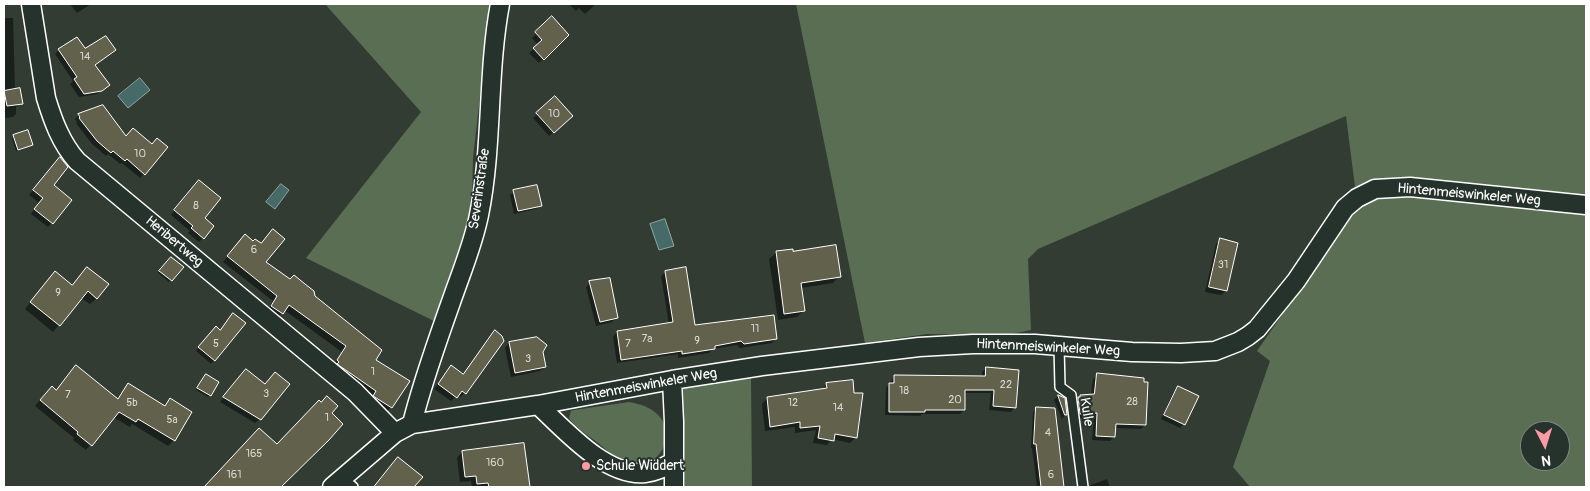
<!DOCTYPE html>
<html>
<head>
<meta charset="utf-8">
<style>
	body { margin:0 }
	#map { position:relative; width:1590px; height:491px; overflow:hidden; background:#323c33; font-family:Pangolin,sans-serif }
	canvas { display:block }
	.frame { position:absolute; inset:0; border:5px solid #fff; pointer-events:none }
	.north { position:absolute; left:1520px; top:421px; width:50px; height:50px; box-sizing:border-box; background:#26332d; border:1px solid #7d8581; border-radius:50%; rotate:175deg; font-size:14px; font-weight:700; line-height:20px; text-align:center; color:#fff }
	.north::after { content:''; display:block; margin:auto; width:18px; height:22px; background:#ff9aa2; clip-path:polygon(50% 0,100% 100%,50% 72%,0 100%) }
</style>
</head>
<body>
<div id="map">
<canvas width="1590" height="491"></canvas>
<div class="frame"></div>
<div class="north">N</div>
</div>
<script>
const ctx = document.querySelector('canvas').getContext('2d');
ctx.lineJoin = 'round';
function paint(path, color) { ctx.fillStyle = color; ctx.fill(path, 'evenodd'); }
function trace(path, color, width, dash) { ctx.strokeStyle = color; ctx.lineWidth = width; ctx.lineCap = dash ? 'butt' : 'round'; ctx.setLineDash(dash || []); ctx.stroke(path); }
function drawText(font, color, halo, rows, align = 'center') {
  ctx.font = font + ' Pangolin,sans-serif'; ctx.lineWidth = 4; ctx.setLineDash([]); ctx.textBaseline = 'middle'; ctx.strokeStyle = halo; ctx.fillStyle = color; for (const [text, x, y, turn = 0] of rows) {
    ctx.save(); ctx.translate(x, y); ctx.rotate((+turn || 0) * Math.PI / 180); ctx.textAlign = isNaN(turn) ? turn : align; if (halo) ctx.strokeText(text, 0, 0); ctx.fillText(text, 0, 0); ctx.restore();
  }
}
const green = new Path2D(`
	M325,4H489L486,43L473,158L472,206L436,322L306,258L421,112Z
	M796,4H1586V196L1410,182L1355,187L1346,116L1038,249L1028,259L1031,330L1007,335L927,334L865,343Z
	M1395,194L1586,214V487H1250L1233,467L1270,361L1257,351L1359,204L1372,197ZM1530,431H1560V461H1530Z
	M751,377L752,487H685L683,383Z
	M629,402C693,412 664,480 623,462C614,459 606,449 598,443C589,436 576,428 569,418L571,411L574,410Z`);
const water = new Path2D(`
	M140,78L150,90L128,108L118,96Z
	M281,184L289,190L275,209L266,202Z
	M665,219L674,246L659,250L650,224Z`);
const shadow = new Path2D(`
	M70,4H91L77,13Z
	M569,4H596L585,14L579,8L576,11Z
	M4,18H13L15,90L21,103L16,107V114L13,117L5,118L4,110Z
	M552,18L568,35L539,63L529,53L538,45L532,38Z
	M59,50L94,65L104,89L97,94L79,97L70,84L73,81L55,54Z
	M555,98L567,120L549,136L533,118Z
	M79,115L144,174L140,178L122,163L120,164L108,154L106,156L92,144L76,123L77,122L75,119Z
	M14,136L31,145L16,151L12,138Z
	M56,163L52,186V223L48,227L31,214L39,203L29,195Z
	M195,186L203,238L199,242L188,233L190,231L171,215Z
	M514,192L540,206L536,209L514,214L510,195Z
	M1220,240L1226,291L1221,295L1205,292L1216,244Z
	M241,241L264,262L314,297L374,360L408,381L391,407L386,412L369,401L372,396L334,369L333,366L342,352L284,310L277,318L267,311L273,301L223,262Z
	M792,251L839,276L833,283L801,288L804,310L797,317L778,320L769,259L776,253Z
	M171,258L182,268L169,282L158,273Z
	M87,268L97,298L90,304L81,298L53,332L25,309L48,280L71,286Z
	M666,272L694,327L776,338L772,343L740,348L737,345L713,349L709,353L678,358V354L617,363L613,337L617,332L669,324L661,276Z
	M590,282L617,317L612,322L596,326L586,287Z
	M212,331L214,360L211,364L196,351Z
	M495,332L465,393L460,397L457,395L451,401L434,389L447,371L462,375Z
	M509,343L542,351L545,367L540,371L511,377L505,348Z
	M986,368L1015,408L1011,412L989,410L991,393H964V410L960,414H922L920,416L885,415L886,388L894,377H982V372Z
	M71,372L117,399L128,385L163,407L170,399L191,412L174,440L168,446L132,424L130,427L113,417L86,450L73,440L74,438L35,406L46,393L55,391Z
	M242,375L260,419L255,423L220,402Z
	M1098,375L1145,425L1141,429L1114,428V437L1110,441L1092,440L1094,417L1076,418V400L1080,396L1091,395L1093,379Z
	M204,377L210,395L208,397L196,390Z
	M826,385L856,437L850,443L832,439L827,445L813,443L816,430L795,433V427L765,431L762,404L767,398L821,390Z
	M1178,387L1184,424L1180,428L1161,419L1174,391Z
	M1058,396L1064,399L1066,414L1062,419L1054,400Z
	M1037,408L1053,409L1063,487H1037L1032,448H1031L1033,412Z
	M330,413L301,465L280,487H205L259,430L276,446Z
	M523,444L528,487H472L471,481L460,482L457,458L462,452Z
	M1107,479L1110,487H1089L1091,485Z`);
const building = new Path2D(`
	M552,16L569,35L544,60L533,48L542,40L535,32Z
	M106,36L116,50L95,65L110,85L102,91L84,94L74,79L77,77L58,49L77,37L85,48Z
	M20,88L23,104L7,106L4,91Z
	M555,96L573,116L554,133L536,113Z
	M103,105L126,136L133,128L152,144L157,138L168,147L145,175L127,159L125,161L113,151L111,153L97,141L79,118L80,117L78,114Z
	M28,130L33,145L18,150L13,135Z
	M60,157L68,167L54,185L72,200L53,224L34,209L43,198L33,190Z
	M199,180L221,198L205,218L214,226L204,239L191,228L193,226L174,210Z
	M537,185L542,206L518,211L513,190Z
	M273,229L285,239L266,262L290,279L294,275L305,284L314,291L315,296L382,350L376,360L410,381L392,408L373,396L376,391L337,364L339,362L337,360L346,346L289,305L283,314L271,306L277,296L227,256L245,234L253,241L255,239L261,243Z
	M1220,238L1238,243L1227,291L1209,287Z
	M836,245L841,277L801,283L805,311L784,314L776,251L793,249V251Z
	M171,257L184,267L172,281L159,271Z
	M87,267L109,284L97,299L88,291L60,326L30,302L55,271L72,285Z
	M686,267L695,325L774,315L777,339L744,344L741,341L715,346V349L682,354V351L621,360L617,331L673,322L665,271Z
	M610,278L618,318L600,322L589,281Z
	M233,313L246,323L215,361L198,347L216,326L220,330Z
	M495,330L502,336L504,341L466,394L462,391L457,398L438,384L451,365L463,374Z
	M537,337L547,345L543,352L546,367L515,373L509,342Z
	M76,365L118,399L128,383L165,406L170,398L192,412L175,441L138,419L136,422L119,412L92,446L77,434L78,432L40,400L52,386L56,390Z
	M986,367L1019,370L1016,408L993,406L994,390H965V410H925V412H889V383H894V375L985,376Z
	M246,369L265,384L275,372L290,384L261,420L223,397Z
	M1097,373L1144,378V382H1148L1146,425L1116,424L1115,437L1096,436L1097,413L1080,414L1078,397H1080V395L1094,394Z
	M206,374L219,382L211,396L197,388Z
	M853,380L854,393H863L857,438L835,434L834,441L818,438L820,426L800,428V422L770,427L767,397L827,388L826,383Z
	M1178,386L1199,396L1185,425L1164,415Z
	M1058,395L1065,398L1067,415H1065Z
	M327,396L338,406L332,413L343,424L329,440L281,487H204L259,428L277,444L319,400L321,402Z
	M1036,407L1055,408L1064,487H1041L1036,444H1034Z
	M524,443L530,487H489L488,483L477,484L476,476L465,477L462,451Z
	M398,457L423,477L414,487H374Z`);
const lane = new Path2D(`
	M1059,346L1060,387L1071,395L1083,487
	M342,478L353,487`);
const street = new Path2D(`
	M31,4L46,98C53,121 61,143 77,161L355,392L395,433
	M672,380L674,422V487
	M538,405C565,430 606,477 645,473C656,472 664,467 673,462
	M412,424C422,383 437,342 451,302C461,273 473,245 479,215C493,146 487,73 500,4
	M332,487L395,433L412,424L538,405L672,380L762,366L919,347L973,344H1035L1132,352L1181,353L1215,351L1238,342L1248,336L1257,329L1296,281L1345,208L1357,198L1375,189L1410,187L1586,205`);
const markers = [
	[586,466,5,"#ff9aa2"]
];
const numberNames = [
	["14",85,57],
	["10",554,114],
	["10",140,154],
	["8",196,206],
	["6",254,250],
	["31",1223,265],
	["9",58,293],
	["11",755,329],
	["7a",647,339],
	["9",697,341],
	["5",216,344],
	["7",628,344],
	["3",528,359],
	["1",373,372],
	["22",1006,385],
	["18",904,391],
	["3",266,394],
	["7",68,395],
	["20",955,400],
	["28",1132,402],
	["5b",132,403],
	["12",793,403],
	["14",838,408],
	["1",327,418],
	["5a",172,420],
	["4",1048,433],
	["165",254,454],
	["160",495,463],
	["161",234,475],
	["6",1051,475]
];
const streetNames = [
	["Severinstraße",480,189,-82],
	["Hintenmeiswinkeler Weg",1469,195,5],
	["Heribertweg",174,242,40],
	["Hintenmeiswinkeler Weg",1048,348,3],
	["Hintenmeiswinkeler Weg",646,386,-10],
	["Kulle",1086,412,81]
];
const poiNames = [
	["Schule Widdert",596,466]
];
paint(green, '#596e52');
paint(water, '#456a68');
trace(water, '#8fa6a4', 1);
paint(shadow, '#0007');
paint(building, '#62614c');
trace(building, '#fff', 1);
trace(lane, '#fff', 12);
trace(street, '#fff', 21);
trace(lane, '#26332d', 9);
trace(street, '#26332d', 18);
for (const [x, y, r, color] of markers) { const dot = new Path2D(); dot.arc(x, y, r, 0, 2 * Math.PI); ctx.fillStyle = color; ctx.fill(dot); trace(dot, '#26332d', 2); }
drawText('11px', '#d8d8d2', null, numberNames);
drawText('14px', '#fff', '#26332d', streetNames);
drawText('14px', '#fff', '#26332d', poiNames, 'left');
</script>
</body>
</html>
